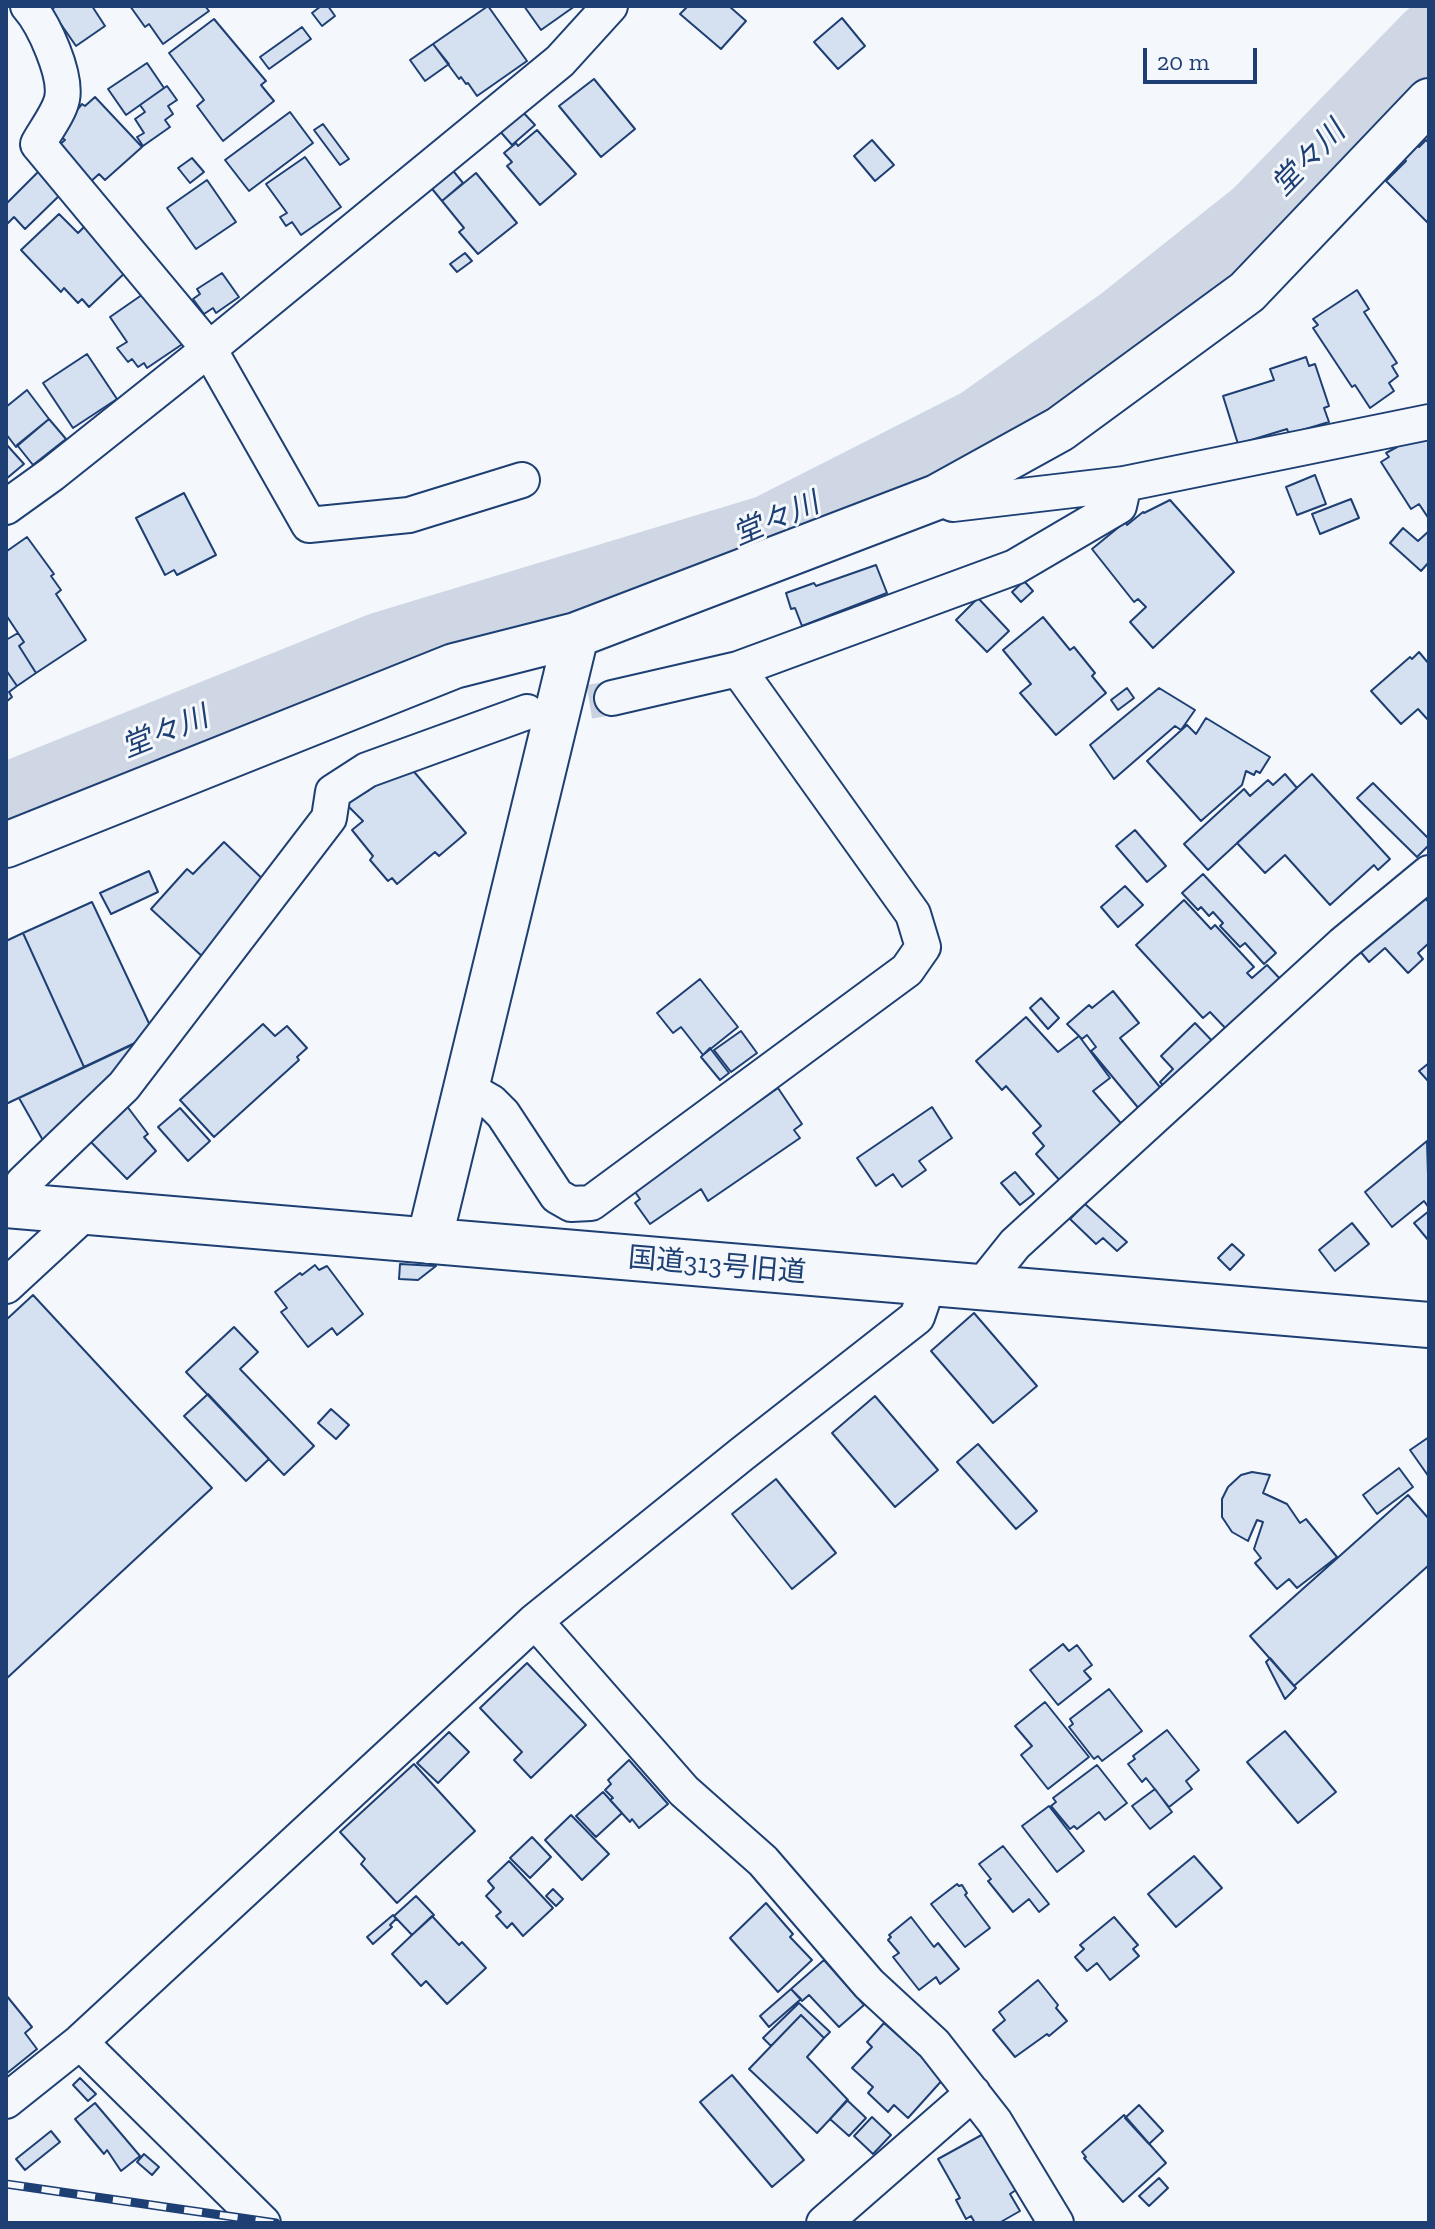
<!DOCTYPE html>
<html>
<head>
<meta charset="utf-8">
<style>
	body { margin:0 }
	#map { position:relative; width:1435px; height:2229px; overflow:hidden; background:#f4f7fb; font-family:"Zilla Slab",serif }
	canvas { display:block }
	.frame { position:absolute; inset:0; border:8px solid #1d3f73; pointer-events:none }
	.scale { position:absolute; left:1143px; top:48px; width:114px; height:36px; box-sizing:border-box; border:4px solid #1d3f73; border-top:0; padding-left:10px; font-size:24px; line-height:28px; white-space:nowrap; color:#1d3f73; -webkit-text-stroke:6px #f4f7fb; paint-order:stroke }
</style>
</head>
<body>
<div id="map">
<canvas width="1435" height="2229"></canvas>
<div class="frame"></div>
<div class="scale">20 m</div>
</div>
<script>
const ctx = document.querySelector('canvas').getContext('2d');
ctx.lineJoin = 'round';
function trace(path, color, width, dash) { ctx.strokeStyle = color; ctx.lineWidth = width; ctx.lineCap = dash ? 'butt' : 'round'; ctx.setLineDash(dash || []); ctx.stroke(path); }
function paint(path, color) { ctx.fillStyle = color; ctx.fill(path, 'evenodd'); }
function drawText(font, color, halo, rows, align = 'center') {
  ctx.font = font + ' "Zilla Slab","Noto Sans JP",serif'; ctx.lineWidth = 6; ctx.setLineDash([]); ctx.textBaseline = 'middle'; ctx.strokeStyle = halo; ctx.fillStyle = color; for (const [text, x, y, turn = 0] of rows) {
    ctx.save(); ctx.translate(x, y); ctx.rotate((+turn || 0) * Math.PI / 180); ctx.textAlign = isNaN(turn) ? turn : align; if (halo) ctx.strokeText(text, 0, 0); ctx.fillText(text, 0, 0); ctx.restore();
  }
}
const river = new Path2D(`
	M6,797L381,646L768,529L979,422L1120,322L1257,213L1429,36`);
const building = new Path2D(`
	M56,6H92L105,26L76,46L51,10Z
	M130,6H205L209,11L163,44L149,24L145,27Z
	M321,6H328L335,16L322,26L312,13Z
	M488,6L527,61L477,96L468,83L466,84L461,77L459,79L433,44Z
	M524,6H575L541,30Z
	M688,6H729L746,21L721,49L680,14Z
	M842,18L865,46L838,69L814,42Z
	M214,19L266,81L261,85L274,101L223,141L197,106L204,100L169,53Z
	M302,27L311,39L269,69L260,57Z
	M433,44L449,64L425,81L410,60Z
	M147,63L164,88L126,115L108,89Z
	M594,79L635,129L601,157L559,106Z
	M167,86L177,100L168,106L173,114L165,120L170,127L143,146L137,137L144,133L135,119L145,112L140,105Z
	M95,97L142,147L105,180L99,174L88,184L59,145L65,140L60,136L72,116L82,104L85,106Z
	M520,109L535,125L512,145L498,129Z
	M290,112L313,143L249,191L225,160Z
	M323,124L349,159L340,165L314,130Z
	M537,130L576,174L540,205L507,166L512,162L504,153L516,143L518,146Z
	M872,140L894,165L875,181L854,156Z
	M1426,140L1429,143L1428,223L1386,181L1406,161L1402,157L1416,144L1419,147Z
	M305,157L341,207L301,235L292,222L286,226L280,217L287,213L266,184Z
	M192,158L204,172L190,183L178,168Z
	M446,162L463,183L442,201L424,179Z
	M41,169L63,192L25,229L14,217L6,225V204Z
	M476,173L517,223L478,254L459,232L464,228L442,201Z
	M207,180L236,222L196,249L167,208Z
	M59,214L78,233L88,223L130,268L89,307L82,299L78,303L64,288L61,292L21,250Z
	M465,253L472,261L457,272L450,264Z
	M222,273L239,297L216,313L213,308L204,314L193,299L200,294L197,289Z
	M149,290L184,343L147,368L144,363L138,367L132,359L128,362L117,348L127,342L110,317Z
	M1357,290L1369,309L1364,312L1397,363L1392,366L1398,376L1389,383L1394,391L1370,408L1355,385L1352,387L1313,328L1318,325L1313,319Z
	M87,354L117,399L73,428L43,383Z
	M1306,357L1309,366L1315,364L1329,406L1324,408L1329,422L1289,434L1287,429L1238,444L1223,396L1274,380L1270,369Z
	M27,390L49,419L16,447L6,434V407Z
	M49,419L66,439L33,465L17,445Z
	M1429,429V519L1419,504L1411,509L1381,462L1389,457L1386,453L1397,447L1395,443Z
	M6,444L24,464L6,479Z
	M1315,475L1326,504L1297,515L1286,487Z
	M184,493L216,555L177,575L174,570L165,575L136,518Z
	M1351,499L1359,518L1320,534L1312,514Z
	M1170,500L1234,572L1153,648L1130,622L1146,607L1138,599L1134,602L1092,549L1125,522L1127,525L1143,512L1144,513Z
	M1403,528L1418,541L1429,531V562L1421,571L1390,543Z
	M27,537L54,574L51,576L61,590L56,594L86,640L36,673L19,646L24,642L6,615V550L7,551Z
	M876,565L887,593L802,626L795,608L791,609L786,593L814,583L816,586Z
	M1024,581L1033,591L1021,602L1012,592Z
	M978,598L1009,631L987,652L956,620Z
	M1043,617L1070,650L1074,647L1095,673L1092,676L1106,693L1056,735L1020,693L1031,684L1003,650Z
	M18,633L24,642L19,646L36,673L17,686L6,670V640Z
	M1419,652L1429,664V721L1418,709L1401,724L1371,691L1410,657L1412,659Z
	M6,670L17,686L9,692L12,697L6,702Z
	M1127,688L1134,698L1118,710L1111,700Z
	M1159,688L1195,710L1181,730L1175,726L1114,779L1090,745Z
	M1206,718L1270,757L1260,773L1256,771L1254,775L1246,771L1242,785L1201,821L1147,761L1187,725L1196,734Z
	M410,767L466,833L439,856L435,852L397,884L392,878L388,881L370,860L373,856L352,830L363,821L345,803L369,790L364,784Z
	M1285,774L1297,788L1208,870L1184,844L1244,789L1250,796L1268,780L1273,785Z
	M1312,774L1390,859L1378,870L1374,865L1330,905L1285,855L1265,873L1237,843Z
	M1373,783L1429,839V845L1417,857L1357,798Z
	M1135,830L1166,866L1147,882L1116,846Z
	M224,842L270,886L205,959L151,909L187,869L193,874Z
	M149,871L158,892L111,914L100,893Z
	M1203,874L1276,953L1264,964L1245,943L1240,947L1220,926L1223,923L1213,912L1209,916L1201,907L1198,910L1182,893Z
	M1125,886L1143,905L1118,927L1101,907Z
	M1422,894L1429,903V943L1418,953L1423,959L1408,973L1385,948L1369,962L1359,950Z
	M1184,900L1211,929L1215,925L1254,967L1247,973L1252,978L1267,965L1283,982L1229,1032L1210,1012L1203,1018L1136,945Z
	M92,902L154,1034L84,1067L23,933Z
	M23,933L84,1067L6,1104V941Z
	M700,979L738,1027L703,1055L681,1027L673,1033L657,1013Z
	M1113,991L1139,1023L1120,1038L1163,1091L1140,1110L1091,1051L1096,1047L1087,1035L1082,1039L1067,1024L1089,1005L1092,1008Z
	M1041,998L1059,1018L1048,1029L1030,1008Z
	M1026,1017L1058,1052L1079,1036L1110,1078L1093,1091L1125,1128L1062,1183L1036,1154L1044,1146L1033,1133L1041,1126L1006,1086L1002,1090L976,1061Z
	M1195,1023L1216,1045L1168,1091L1160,1082L1173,1069L1161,1056Z
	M263,1024L275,1036L287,1026L307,1048L297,1057L299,1060L214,1137L180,1100Z
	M741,1031L757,1053L731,1072L714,1050Z
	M151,1036L45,1144L19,1098Z
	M710,1048L729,1073L720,1080L701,1057Z
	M1429,1063V1082L1419,1071Z
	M778,1088L802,1124L794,1130L800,1138L708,1201L701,1189L650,1224L635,1203L640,1199L633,1189Z
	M123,1101L148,1134L144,1137L156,1151L127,1179L86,1137Z
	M932,1107L952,1138L919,1161L926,1170L902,1187L893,1174L876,1186L857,1158Z
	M180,1108L210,1141L188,1161L158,1127Z
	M1427,1141L1429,1208L1424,1201L1392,1227L1365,1192Z
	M1015,1172L1034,1194L1020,1205L1001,1183Z
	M1085,1204L1127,1242L1117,1251L1103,1238L1096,1244L1070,1219Z
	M1429,1211V1241L1414,1223Z
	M1352,1223L1369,1244L1335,1271L1319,1250Z
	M1232,1244L1244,1255L1230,1270L1218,1258Z
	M400,1264L436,1266L418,1280L399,1279Z
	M315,1265L319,1270L327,1266L363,1314L337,1335L332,1328L308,1347L281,1312L287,1308L275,1292L300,1273L302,1275Z
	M33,1295L212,1488L6,1679V1320Z
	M974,1313L1037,1386L993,1423L931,1351Z
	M234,1327L258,1352L240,1369L314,1446L284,1475L186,1372Z
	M208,1394L269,1459L246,1481L184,1416Z
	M875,1396L938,1470L895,1507L832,1433Z
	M331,1409L349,1425L336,1439L318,1423Z
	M1429,1437V1477L1410,1450Z
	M978,1444L1037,1511L1016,1529L957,1462Z
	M1399,1468L1413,1487L1377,1514L1363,1495Z
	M1252,1472L1270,1475L1263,1493L1287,1504L1300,1523L1306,1519L1337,1557L1297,1588L1289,1579L1277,1589L1255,1563L1261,1558L1254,1549L1263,1522L1257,1520L1248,1541L1232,1532L1222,1517V1499L1228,1487L1241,1475Z
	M776,1479L836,1553L792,1589L732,1514Z
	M1408,1495L1429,1519V1565L1294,1686L1250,1636Z
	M1063,1644L1069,1651L1077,1645L1092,1665L1084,1671L1091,1679L1058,1705L1030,1670Z
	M1270,1658L1296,1688L1285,1699L1266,1662Z
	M527,1663L586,1725L531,1778L514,1760L522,1752L480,1708Z
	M1109,1689L1142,1731L1102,1761L1098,1756L1094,1759L1069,1727L1073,1724L1070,1719Z
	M1045,1702L1089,1757L1048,1789L1021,1755L1032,1746L1015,1726Z
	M1167,1730L1199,1770L1186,1781L1192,1789L1169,1807L1146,1778L1142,1782L1128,1764L1135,1759L1133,1756Z
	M1285,1731L1336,1792L1298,1823L1247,1762Z
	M449,1732L469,1752L438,1783L417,1763Z
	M629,1760L668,1804L639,1828L632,1819L630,1822L610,1800L613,1798L605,1790L611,1784L608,1780Z
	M414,1764L475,1831L397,1903L361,1864L365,1859L340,1832Z
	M1097,1765L1127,1803L1105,1820L1099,1812L1077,1829L1074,1826L1070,1829L1051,1806L1056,1802L1053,1798Z
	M1155,1789L1172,1812L1150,1829L1132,1806Z
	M603,1792L622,1813L596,1837L576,1816Z
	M1049,1806L1084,1851L1057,1872L1022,1826Z
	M571,1815L609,1854L582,1880L545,1840Z
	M532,1837L551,1857L530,1878L510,1858Z
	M1003,1846L1049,1904L1039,1912L1029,1899L1013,1912L988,1881L991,1879L979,1864Z
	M1194,1856L1222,1888L1176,1927L1148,1894Z
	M509,1861L553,1908L523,1936L512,1923L507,1928L496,1916L501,1912L486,1896L494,1888L488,1881Z
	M957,1884L959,1886L962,1885L967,1893L965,1895L990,1928L965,1947L931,1904Z
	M553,1889L563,1899L556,1906L546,1896Z
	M416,1896L434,1915L412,1935L394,1916Z
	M766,1903L793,1934L790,1937L812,1960L778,1992L730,1938Z
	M393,1915L396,1919L390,1925L392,1927L373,1944L367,1937Z
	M432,1916L459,1945L462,1942L486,1968L447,2004L426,1981L421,1986L392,1954Z
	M911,1917L934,1947L938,1943L959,1969L940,1984L936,1977L919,1990L893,1957L899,1953L888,1940L891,1937L889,1935Z
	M1114,1917L1138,1945L1133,1949L1139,1956L1110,1980L1097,1963L1087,1971L1075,1957L1084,1949L1080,1945Z
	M824,1960L864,2005L839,2027L809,1995L802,2001L791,1989Z
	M1038,1980L1058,2005L1056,2008L1067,2021L1049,2036L1047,2034L1015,2057L993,2030L1005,2020L999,2012Z
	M791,1989L801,1999L769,2027L760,2016Z
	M6,1995L32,2027L25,2033L37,2049L6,2074Z
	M799,2003L830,2032L824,2038L801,2015L771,2046L763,2038Z
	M801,2015L824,2038L807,2057L848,2100L817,2133L749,2069Z
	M884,2023L945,2077L908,2118L894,2105L888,2112L868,2093L873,2087L852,2068L872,2047L867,2042Z
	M732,2075L804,2160L772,2187L700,2102Z
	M80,2078L96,2094L88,2101L73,2085Z
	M847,2100L866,2118L849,2136L830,2119Z
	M95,2103L140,2156L121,2171L107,2150L104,2154L75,2119Z
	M1139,2105L1163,2131L1149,2144L1125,2118Z
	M1124,2115L1166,2163L1123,2202L1084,2158L1086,2157L1082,2152Z
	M872,2117L891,2135L873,2154L854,2136Z
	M51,2131L60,2142L25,2170L16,2159Z
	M987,2132L1019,2188L1010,2194L1020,2211L999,2223H975L971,2216L966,2219L956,2200L960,2198L938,2159Z
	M144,2154L159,2167L152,2175L137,2162Z
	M1159,2178L1168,2188L1149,2206L1139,2196Z`);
const streetTunnel = new Path2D(`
	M539,710L612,698`);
const street = new Path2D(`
	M28,6C44,24 67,75 62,99C59,113 45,131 38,144L209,349L309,525L409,515L522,480
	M937,497L953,504L1124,484L1429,422
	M6,507L52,474L209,349L560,61L610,6
	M612,698L738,669L1015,567L1119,506L1124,484
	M468,1089L491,1102L503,1114L557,1196L571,1204L591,1203L907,970L923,947L913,914L738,669
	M22,1206L23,1183L124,1086L329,818L333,792L367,770L527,712
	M6,1286L85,1213
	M979,1289L1015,1244L1343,944L1429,873
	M535,1621L684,1791L763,1861L869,1984L934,2044L995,2122L1056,2223
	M80,2042L263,2223
	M6,2101L80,2042L535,1621L742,1454L917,1317L928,1285
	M824,2223L973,2093`);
const secondary = new Path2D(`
	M6,845L454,666L576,635L937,497L1060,429L1247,292L1429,101
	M6,1205L1429,1325
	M429,1241L576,635`);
const rail = new Path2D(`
	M6,2184L276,2223`);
const streetNames = [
	["国道313号旧道",717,1266,5]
];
const waterNames = [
	["堂々川",1309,159,-46],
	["堂々川",776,520,-23],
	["堂々川",165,733,-22]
];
trace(river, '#cfd7e4', 68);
paint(building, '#d5e0f0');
trace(building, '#1d3f73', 2);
trace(streetTunnel, '#c9d2e0', 34, [34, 17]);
trace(street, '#1d3f73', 38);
trace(secondary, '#1d3f73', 48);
trace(street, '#f4f7fb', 34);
trace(secondary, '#f4f7fb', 44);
trace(rail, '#1d3f73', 9);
trace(rail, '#f4f7fb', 6, [18]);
drawText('28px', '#1d3f73', '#f4f7fb', streetNames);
drawText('italic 30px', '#1d3f73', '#f4f7fb', waterNames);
</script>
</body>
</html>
